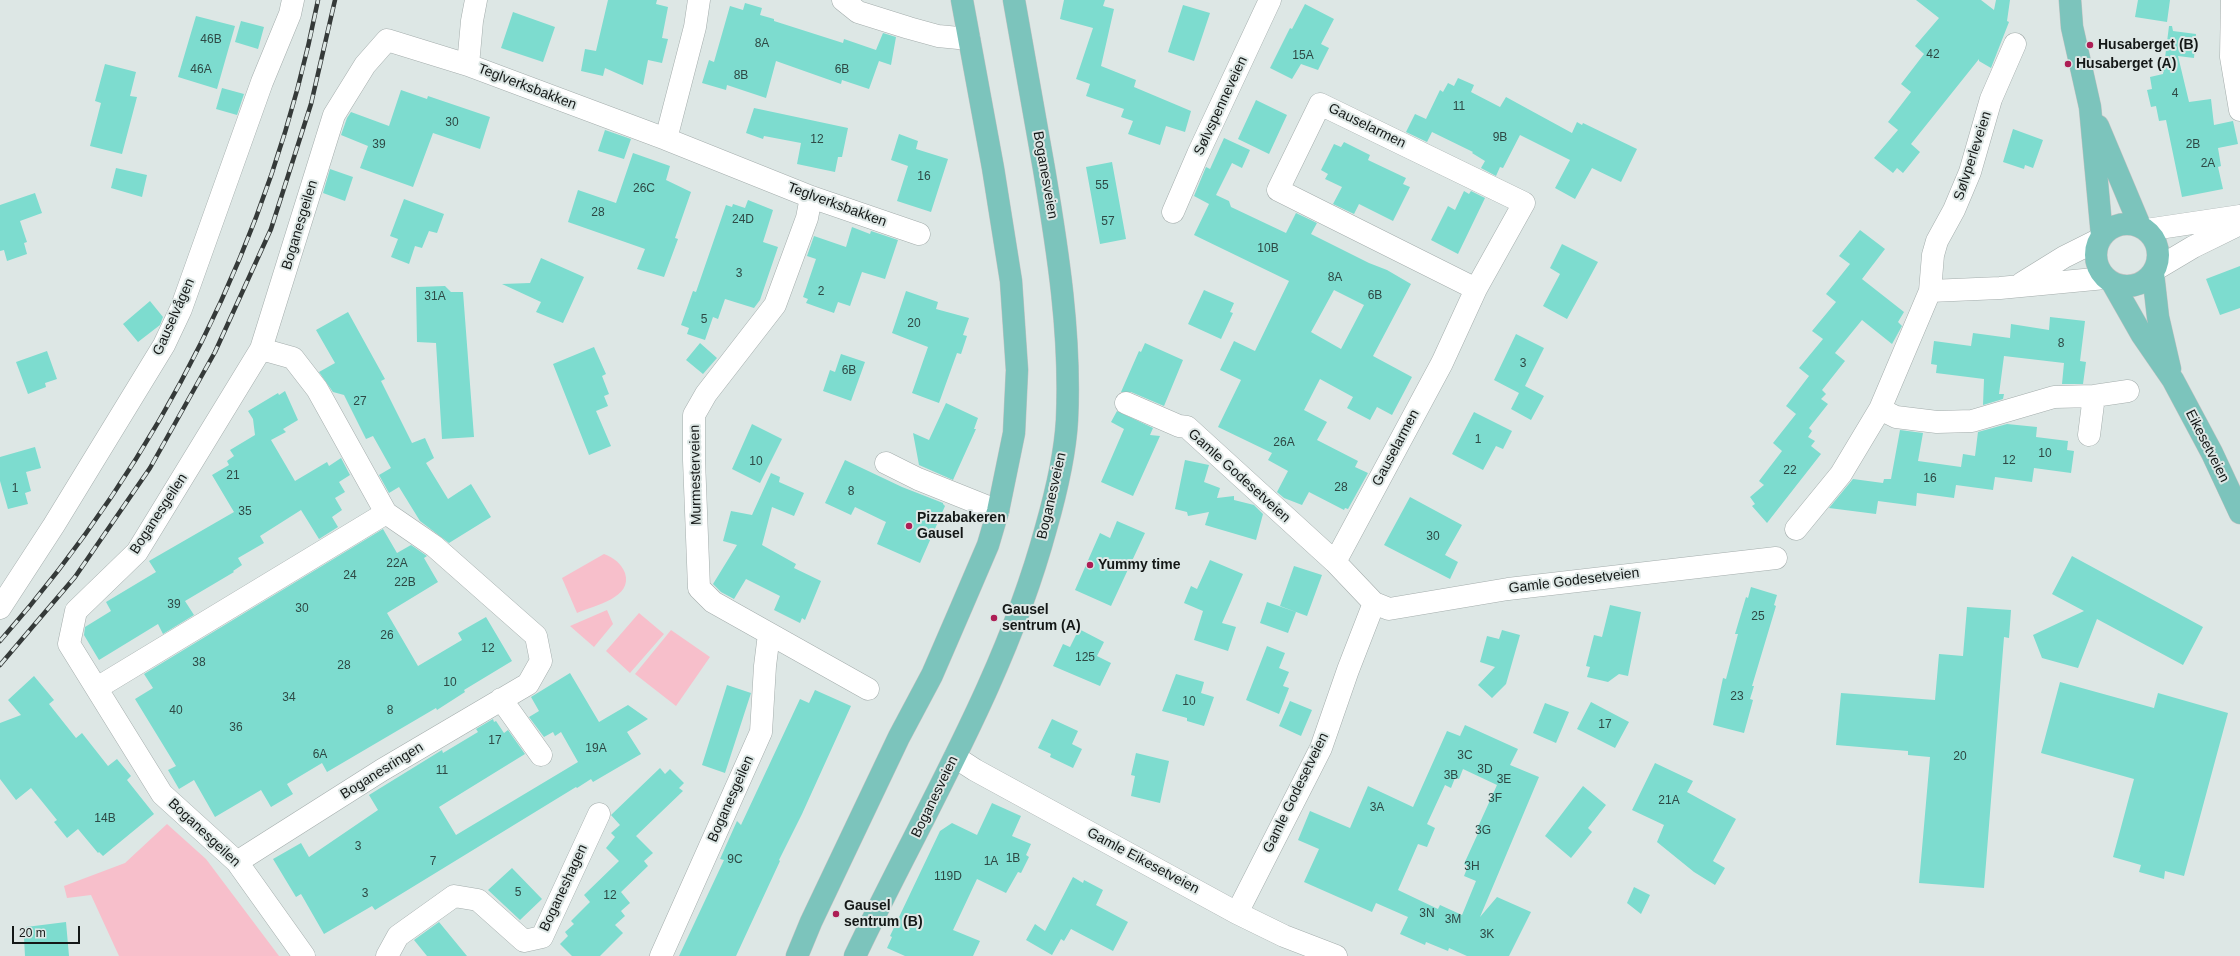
<!DOCTYPE html>
<html>
<head>
<meta charset="utf-8">
<style>
	body { margin:0 }
	#map { position:relative; width:2240px; height:956px; overflow:hidden; background:#dde7e5; font-family:Helvetica,sans-serif }
	canvas { display:block }
	.scale { position:absolute; left:12px; top:926px; width:68px; height:18px; box-sizing:border-box; border:2px solid #141817; border-top:0; padding-left:5px; font-size:12px; line-height:14px; white-space:nowrap; color:#141817; -webkit-text-stroke:3px #dde7e5; paint-order:stroke }
</style>
</head>
<body>
<div id="map">
<canvas width="2240" height="956"></canvas>
<div class="scale">20 m</div>
</div>
<script>
const ctx = document.querySelector('canvas').getContext('2d');
ctx.lineJoin = 'round';
function paint(path, color) { ctx.fillStyle = color; ctx.fill(path, 'evenodd'); }
function trace(path, color, width, dash) { ctx.strokeStyle = color; ctx.lineWidth = width; ctx.lineCap = dash ? 'butt' : 'round'; ctx.setLineDash(dash || []); ctx.stroke(path); }
function drawText(font, color, halo, rows, align = 'center') {
  ctx.font = font + ' Helvetica,sans-serif'; ctx.lineWidth = 4; ctx.setLineDash([]); ctx.textBaseline = 'middle'; ctx.strokeStyle = halo; ctx.fillStyle = color; for (const [text, x, y, turn = 0] of rows) {
    ctx.save(); ctx.translate(x, y); ctx.rotate((+turn || 0) * Math.PI / 180); ctx.textAlign = isNaN(turn) ? turn : align; if (halo) ctx.strokeText(text, 0, 0); ctx.fillText(text, 0, 0); ctx.restore();
  }
}
const green = new Path2D(`
	M604,554C614,558 621,563 625,573C633,598 595,605 577,613L562,578Z
	M607,610L613,624L594,647L570,626Z
	M639,613L664,634L630,673L606,651Z
	M671,630L710,657L676,706L635,674Z
	M167,824L206,859L279,956H119L91,895L67,898L64,886L125,863Z`);
const building = new Path2D(`
	M608,0H657L656,4L668,7L662,38L668,39L662,63L648,60L643,85L605,68L603,76L581,71L585,49L596,51Z
	M1064,0H1105L1103,6L1114,9L1101,66L1136,80L1134,87L1191,111L1185,132L1166,126L1160,145L1128,134L1133,121L1121,117L1124,109L1086,96L1090,84L1076,79L1093,28L1060,19Z
	M1916,0H1981L1994,10L1996,0H2010L2007,21L2009,22L1991,68L1979,61V59L1911,144L1920,152L1903,173L1897,168L1893,173L1874,158L1898,130L1888,122L1911,92L1901,84L1924,54L1915,46L1939,18Z
	M2138,0H2170L2167,22L2135,17Z
	M745,3L762,8L760,15L774,19V21L843,43L844,39L876,50L883,33L896,37L891,65L879,61L869,89L842,80L841,84L776,61L766,98L727,85L726,90L702,83L709,60L714,62L730,6L743,10Z
	M1305,4L1334,19L1321,44L1329,48L1318,70L1301,64L1292,79L1270,68L1290,28L1292,29Z
	M1183,5L1210,13L1194,61L1168,52Z
	M513,12L555,27L543,62L501,48Z
	M196,16L235,26L217,89L178,77Z
	M241,21L264,27L258,49L235,42Z
	M2169,26H2172L2173,31L2196,34L2194,58L2178,56L2189,102L2211,99L2214,125L2233,121L2238,144L2218,148L2221,166L2218,167L2223,189L2182,197L2166,120L2159,121L2156,106L2151,107L2147,90L2152,89L2150,77L2163,74Z
	M105,64L136,72L130,96L137,97L122,154L90,146L101,103L95,101Z
	M1458,78L1474,85L1471,92L1500,107L1506,97L1572,133L1577,122L1582,125L1583,123L1637,149L1621,182L1592,168L1575,199L1555,188L1570,160L1520,135L1503,168L1500,167L1496,176L1481,168L1485,161L1472,153L1473,152L1432,132L1427,142L1406,132L1415,114L1426,119L1440,90L1443,92L1448,83L1454,86Z
	M222,88L244,94L237,115L216,109Z
	M401,90L427,99L428,96L490,117L480,149L433,133L413,187L360,168L368,146L341,135L347,118L351,112L389,126Z
	M1256,100L1287,115L1269,154L1238,139Z
	M754,108L848,128L842,157H838L835,172L797,164L801,143L764,136L763,139L746,133Z
	M2013,129L2043,140L2033,168L2025,165L2024,169L2003,162Z
	M605,130L631,139L624,159L598,151Z
	M899,134L918,141L916,149L948,159L931,212L897,201L908,166L891,160Z
	M1224,138L1250,150L1242,168L1232,163L1216,195L1229,201L1231,207L1286,233L1296,213L1317,223L1311,234L1369,263L1387,270L1411,284L1373,356L1412,377L1392,415L1377,407L1370,420L1347,408L1353,397L1320,379L1304,410L1327,422L1317,440L1358,461L1355,467L1368,473L1348,509L1345,508L1344,510L1309,492L1302,505L1284,498L1277,492L1288,471L1268,460L1272,453L1218,427L1241,380L1220,370L1234,341L1255,351L1289,281L1194,235L1209,204L1194,196L1206,167L1210,169ZM1334,290L1364,305L1341,349L1311,332Z
	M1344,142L1370,155L1368,160L1406,178L1403,184L1410,187L1393,221L1359,204L1354,214L1333,204L1342,187L1325,179L1328,174L1321,170L1334,144L1341,147Z
	M633,153L670,166L666,180L691,192L675,238L678,239L664,277L637,269L645,249L568,222L578,190L616,203Z
	M1112,162L1126,239L1100,244L1086,167Z
	M116,168L147,175L142,197L111,188Z
	M330,169L353,177L345,201L323,193Z
	M1464,191L1469,194L1471,191L1485,198L1458,254L1431,240L1448,206L1455,210Z
	M35,193L42,213L20,221L27,242L24,243L27,254L7,261L4,250L0,251V205Z
	M404,199L444,214L437,233L429,231L422,248L415,246L409,264L391,257L398,239L390,236Z
	M748,200L773,210L763,242L778,247L760,300L754,308L725,299L718,319L713,317L705,340L687,334L689,328L681,325L693,291L696,292L726,205L732,207L733,204L745,208Z
	M852,227L870,234L871,231L898,240L885,279L862,272L850,306L838,302L834,313L806,303L808,299L803,297L816,259L807,256L814,236L846,247Z
	M1860,230L1885,249L1862,279L1904,312L1898,322L1902,326L1892,344L1862,320L1835,353L1845,361L1822,390L1826,394L1821,399L1828,404L1809,428L1812,431L1808,437L1815,441L1811,446L1821,454L1767,523L1752,506L1755,504L1750,497L1764,485L1759,481L1782,451L1773,443L1796,414L1786,406L1809,376L1799,368L1823,339L1812,331L1836,302L1826,294L1850,264L1839,256Z
	M1562,244L1598,262L1567,319L1543,306L1560,274L1550,268Z
	M541,258L584,277L563,323L536,312L541,302L502,284L530,283Z
	M2240,266V308L2220,315L2206,279Z
	M445,286L451,292H463L474,437L442,439L436,343L417,342L416,287Z
	M1204,290L1234,303L1230,312L1233,313L1221,339L1188,324Z
	M906,291L938,302L936,309L969,318L963,335L967,336L961,354L957,353L939,403L912,393L928,347L892,333Z
	M150,301L163,317L160,325L138,342L123,324Z
	M348,312L385,379L381,381L412,443L425,438L434,458L426,463L448,499L471,484L491,517L449,543L420,521L399,487L389,493L379,475L391,468L373,436L366,439L344,395L333,392L319,372L335,363L316,330Z
	M2050,317L2085,321L2080,361L2086,362L2083,384H2062L2064,363L2004,356L1999,394H2004L2003,399L1983,405L1984,379L1936,373L1937,365L1931,364L1934,341L1971,346L1973,333L2010,338L2011,324L2049,330Z
	M1516,334L1544,348L1525,386L1544,396L1531,420L1511,409L1519,393L1494,380Z
	M700,343L717,358L703,374L686,360Z
	M1145,343L1183,360L1164,406L1131,392H1121L1139,351L1141,352Z
	M594,347L606,374L602,376L609,394L604,396L608,406L596,411L611,446L589,455L553,364Z
	M47,351L57,379L45,383L46,387L28,394L16,362Z
	M841,354L865,362L851,401L823,391L830,370L835,372Z
	M285,391L298,420L283,429L286,432L271,440L295,481L327,462L329,466L341,458L350,475L339,482L345,492L335,498L342,510L332,517L338,527L319,539L301,510L260,536L264,543L238,558L242,565L233,571L234,572L185,601L194,615L163,634L158,624L99,660L84,635L85,627L111,611L106,602L156,572L149,561L234,512L212,475L229,465L227,461L234,456L230,450L255,435L253,419L248,411L278,393L279,395Z
	M946,403L978,418L974,429H976L953,480L919,465L913,433L929,440Z
	M1117,411L1153,428L1150,435L1160,436L1133,496L1101,482L1124,429L1111,422Z
	M1474,412L1512,431L1503,449L1496,446L1483,470L1452,454Z
	M752,424L782,439L760,483L732,469Z
	M2007,424L2037,427L2036,437L2068,441L2067,450L2074,451L2071,473L2034,468L2032,482L1995,477L1993,490L1956,485L1954,498L1917,493L1916,506L1878,501L1876,514L1829,508L1853,479L1883,483L1884,479H1891L1900,430L1923,433L1918,461L1961,467L1963,454L1975,456L1978,432Z
	M35,447L41,468L26,472L31,491L25,493L28,504L8,509L0,481V457Z
	M845,460L902,487L943,503V504L945,506L920,563L877,544L886,522L855,507L851,515L825,503Z
	M1185,460L1209,465L1204,482L1220,488L1217,498L1234,496V500L1254,505L1263,514L1256,540L1205,525L1209,512L1188,516L1187,512L1175,509Z
	M771,473L780,477L779,482L804,493L794,516L772,507L762,545L796,564L794,568L821,581L805,620L802,618L800,623L774,610L780,596L746,579L734,599L721,592L713,584L737,545L723,541L731,511L752,515Z
	M1410,497L1462,525L1445,555L1458,562L1450,579L1384,545Z
	M1117,521L1145,533L1111,606L1075,590L1100,533L1110,538Z
	M383,529L397,553L411,545L427,556L424,558L438,582L387,613L418,666L462,640L458,633L486,617L512,661L464,690L465,692L437,710L436,708L327,772L322,763L287,784L293,794L271,807L261,790L215,817L194,780L179,789L168,770L176,766L135,699L153,688L144,674Z
	M2072,556L2203,627L2183,665L2097,619L2078,668L2042,658L2033,635L2084,611L2052,594Z
	M1210,560L1243,574L1222,623L1236,627L1228,651L1194,640L1203,611L1184,603L1191,586L1197,589Z
	M1294,566L1322,575L1307,616L1280,606Z
	M1751,587L1777,595L1774,605L1776,606L1752,686H1754L1750,699L1753,700L1744,733L1713,725L1723,678L1726,679L1738,634H1735L1746,597L1748,598Z
	M1267,602L1296,612L1288,633L1260,623Z
	M1610,605L1641,612L1628,676L1619,674L1608,682L1587,677L1590,667L1586,666L1594,635L1602,637Z
	M1967,607L2011,610L2009,638L2004,637L1984,888L1919,883L1930,757L1908,755V751L1836,745L1841,693L1935,700L1939,654L1963,656Z
	M1079,629L1104,642L1097,656L1111,663L1100,686L1053,666L1063,644L1070,647Z
	M1502,630L1520,635L1506,684L1492,698L1478,685L1495,667L1480,662L1487,636L1499,639Z
	M1267,646L1285,653L1279,668L1289,672L1283,686L1289,688L1279,714L1246,700Z
	M570,673L599,722L628,705L648,719L627,732L641,754L593,782L591,779L577,788L576,787L375,910L372,906L324,934L301,894L296,897L273,859L301,843L309,857L378,810L369,795L442,750L443,753L478,732L476,729L493,719L494,722L496,721L504,733L508,730L525,754L439,807L456,835L578,762L561,732L555,736L553,732L544,737L529,717L539,711L531,697Z
	M1176,674L1204,682L1201,693L1214,697L1204,726L1187,721V718L1162,711Z
	M34,676L54,700L49,704L76,738L82,733L108,766L117,759L131,776L127,780L154,814L103,856L99,852L98,853L78,829L67,838L54,822L57,820L31,788L16,800L0,779V723L21,715L8,700Z
	M2060,682L2154,708L2158,693L2228,713L2184,876L2165,871L2164,879L2139,872L2141,865L2113,857L2134,779L2041,753Z
	M727,685L751,693L725,773L702,765Z
	M815,690L851,706L802,814L779,860L780,861L736,956H679L724,860L720,859L737,821L741,825L800,699L809,703Z
	M1290,701L1312,710L1301,736L1279,726Z
	M1591,702L1629,722L1615,748L1577,729Z
	M1545,703L1569,712L1556,743L1533,733Z
	M1052,719L1078,731L1072,744L1082,749L1073,768L1050,757L1051,754L1038,748Z
	M1465,725L1518,749L1510,765L1539,777L1480,917L1497,897L1531,912L1509,956H1467L1449,948L1448,951L1426,942L1425,945L1400,934L1408,917L1376,903L1372,912L1304,882L1319,849L1298,840L1310,811L1350,828L1368,786L1413,807L1447,731L1460,736ZM1463,769L1497,785L1477,829H1480L1464,864L1468,866L1464,876L1476,881L1462,915L1440,905L1438,909L1398,890L1418,844L1427,847L1435,828L1427,824L1445,785L1451,788L1455,778L1459,779Z
	M1136,753L1169,761L1160,803L1131,796L1135,776L1131,775Z
	M1655,763L1693,781L1687,792L1736,819L1713,861L1725,868L1715,885L1694,872L1657,842L1664,825L1632,810Z
	M660,768L665,774L670,769L684,783L679,788L683,791L636,836L653,853L644,861L648,866L621,892L630,903L621,911L625,916L615,925L623,933L600,956H572L560,944L568,936L565,932L574,924L571,921L590,902L584,895L619,861L606,848L615,837L611,833L620,825L611,815Z
	M1583,786L1606,805L1588,828L1592,832L1571,858L1545,836Z
	M992,803L1021,816L1012,836L1031,844L1026,855L1029,857L1021,873L1018,872L1006,893L977,879L953,930L980,941L973,956H905L887,948L892,937L890,936L940,831L952,823L977,835Z
	M512,868L542,899L520,920L488,890Z
	M1073,877L1083,883L1084,880L1103,890L1096,905L1128,922L1113,951L1071,929L1064,941L1061,939L1052,955L1026,940L1035,924L1045,931Z
	M1634,887L1650,895L1641,914L1627,903Z
	M66,922L69,956H25L24,938L27,937L26,927Z
	M439,922L467,956H427L414,940Z`);
const minor = new Path2D(`
	M843,0L858,12L909,28L938,36L969,39
	M2232,0L2231,57L2240,110
	M468,65L472,21L476,0
	M666,139L695,27L699,0
	M811,197L807,218L775,305L706,394L694,415V460L699,588L713,602L868,689
	M1173,212L1198,154L1270,0
	M2146,230L2240,216
	M2156,269L2193,247L2240,224
	M2022,283L2064,257L2100,239
	M1930,291L2000,288L2105,278
	M1126,403L1179,426L1187,427L1335,562L1374,603
	M1880,409L1896,417L1937,422L1972,421L2054,397L2094,396L2128,391
	M2089,435L2094,396
	M886,463L918,479L998,511
	M1796,529L1841,474L1880,409L1930,291L1933,255L1937,241L1954,210L1970,172L1991,99L2015,44
	M1335,562L1442,363L1476,289L1524,203L1320,104L1278,190L1476,289
	M0,608L54,525L164,345L181,309L262,82L290,14L293,0
	M97,688L386,513
	M501,699L541,755
	M955,757L975,770L1237,913L1284,936L1336,956
	M237,862L382,770L528,684L541,661L536,636L434,546L386,513L317,389L293,358L261,349
	M1237,913L1321,748L1348,670L1374,603L1389,609L1508,589L1776,558
	M304,956L237,862L162,794L69,644L76,611L137,552L261,349L334,115L365,65L387,40L468,65L666,139L811,197L919,234
	M387,956L398,936L454,896L478,900L524,941L542,937L599,814
	M661,956L761,732L765,666L769,634`);
const major = new Path2D(`
	M2070,0L2072,27L2090,107L2102,236
	M2098,126L2140,226
	M2096 255a31 31 0 1 1 62 0a31 31 0 1 1-62 0Z
	M2153,273L2158,317L2170,369
	M2113,284L2142,335L2173,380L2212,453L2240,513
	M797,956L811,922L899,737L932,675L961,608L988,545L998,511L1014,433L1017,370L1011,281L993,168L962,0
	M855,956C922,815 1005,680 1046,528C1056,493 1065,456 1067,420C1071,335 1058,252 1044,169C1034,113 1024,56 1014,0`);
const rail = new Path2D(`
	M0,641C161,458 271,239 318,0
	M0,665L75,577L150,468L215,352L271,229L311,104L335,0`);
const markers = [
	[2090,45,4,"#ad1e55"],
	[2068,64,4,"#ad1e55"],
	[909,526,4,"#ad1e55"],
	[1090,565,4,"#ad1e55"],
	[994,618,4,"#ad1e55"],
	[836,914,4,"#ad1e55"]
];
const numberNames = [
	["46B",211,40],
	["8A",762,44],
	["42",1933,55],
	["15A",1303,56],
	["46A",201,70],
	["6B",842,70],
	["8B",741,76],
	["4",2175,94],
	["11",1459,107],
	["30",452,123],
	["9B",1500,138],
	["12",817,140],
	["39",379,145],
	["2B",2193,145],
	["2A",2208,164],
	["16",924,177],
	["55",1102,186],
	["26C",644,189],
	["28",598,213],
	["24D",743,220],
	["57",1108,222],
	["10B",1268,249],
	["3",739,274],
	["8A",1335,278],
	["2",821,292],
	["6B",1375,296],
	["31A",435,297],
	["5",704,320],
	["20",914,324],
	["8",2061,344],
	["3",1523,364],
	["6B",849,371],
	["27",360,402],
	["1",1478,440],
	["26A",1284,443],
	["10",2045,454],
	["12",2009,461],
	["10",756,462],
	["22",1790,471],
	["21",233,476],
	["16",1930,479],
	["28",1341,488],
	["1",15,489],
	["8",851,492],
	["35",245,512],
	["30",1433,537],
	["22A",397,564],
	["24",350,576],
	["22B",405,583],
	["39",174,605],
	["30",302,609],
	["25",1758,617],
	["26",387,636],
	["12",488,649],
	["125",1085,658],
	["38",199,663],
	["28",344,666],
	["10",450,683],
	["23",1737,697],
	["34",289,698],
	["10",1189,702],
	["40",176,711],
	["8",390,711],
	["17",1605,725],
	["36",236,728],
	["17",495,741],
	["19A",596,749],
	["6A",320,755],
	["3C",1465,756],
	["20",1960,757],
	["3D",1485,770],
	["11",442,771],
	["3B",1451,776],
	["3E",1504,780],
	["3F",1495,799],
	["21A",1669,801],
	["3A",1377,808],
	["14B",105,819],
	["3G",1483,831],
	["3",358,847],
	["1B",1013,859],
	["9C",735,860],
	["7",433,862],
	["1A",991,862],
	["3H",1472,867],
	["119D",948,877],
	["5",518,893],
	["3",365,894],
	["12",610,896],
	["3N",1427,914],
	["3M",1453,920],
	["3K",1487,935]
];
const poiNames = [
	["Husaberget (B)",2098,45],
	["Husaberget (A)",2076,64],
	["Pizzabakeren",917,518],
	["Gausel",917,534],
	["Yummy time",1098,565],
	["Gausel",1002,610],
	["sentrum (A)",1002,626],
	["Gausel",844,906],
	["sentrum (B)",844,922]
];
const streetNames = [
	["Teglverksbakken",527,87,21],
	["Sølvspenneveien",1221,106,-65],
	["Gauselarmen",1367,126,26],
	["Sølvperleveien",1973,156,-72],
	["Boganesveien",1045,175,80],
	["Teglverksbakken",837,205,20],
	["Boganesgeilen",300,225,-73],
	["Gauselvågen",174,317,-66],
	["Eikesetveien",2207,446,63],
	["Gauselarmen",1396,448,-62],
	["Murmesterveien",696,475,-91],
	["Gamle Godesetveien",1239,476,42],
	["Boganesveien",1052,496,-77],
	["Boganesgeilen",159,514,-57],
	["Gamle Godesetveien",1574,581,-7],
	["Boganesringen",382,771,-32],
	["Gamle Godesetveien",1296,793,-64],
	["Boganesveien",935,797,-64],
	["Boganesgeilen",731,799,-66],
	["Boganesgeilen",204,833,43],
	["Gamle Eikesetveien",1143,861,28],
	["Boganeshagen",564,888,-65]
];
paint(green, '#f7bfcb');
paint(building, '#7ddccf');
trace(minor, '#a4adac', 23);
trace(major, '#c2c3c3', 23);
trace(minor, '#fff', 22);
trace(major, '#7cc4bc', 22);
trace(rail, '#353a39', 4.5);
trace(rail, '#dde7e5', 3, [9]);
for (const [x, y, r, color] of markers) { const dot = new Path2D(); dot.arc(x, y, r, 0, 2 * Math.PI); ctx.fillStyle = color; ctx.fill(dot); trace(dot, '#dde7e5', 1.5); }
drawText('12px', '#2e4945', null, numberNames);
drawText('bold 14px', '#141817', '#dde7e5', poiNames, 'left');
drawText('14px', '#141817', '#dde7e5', streetNames);
</script>
</body>
</html>
